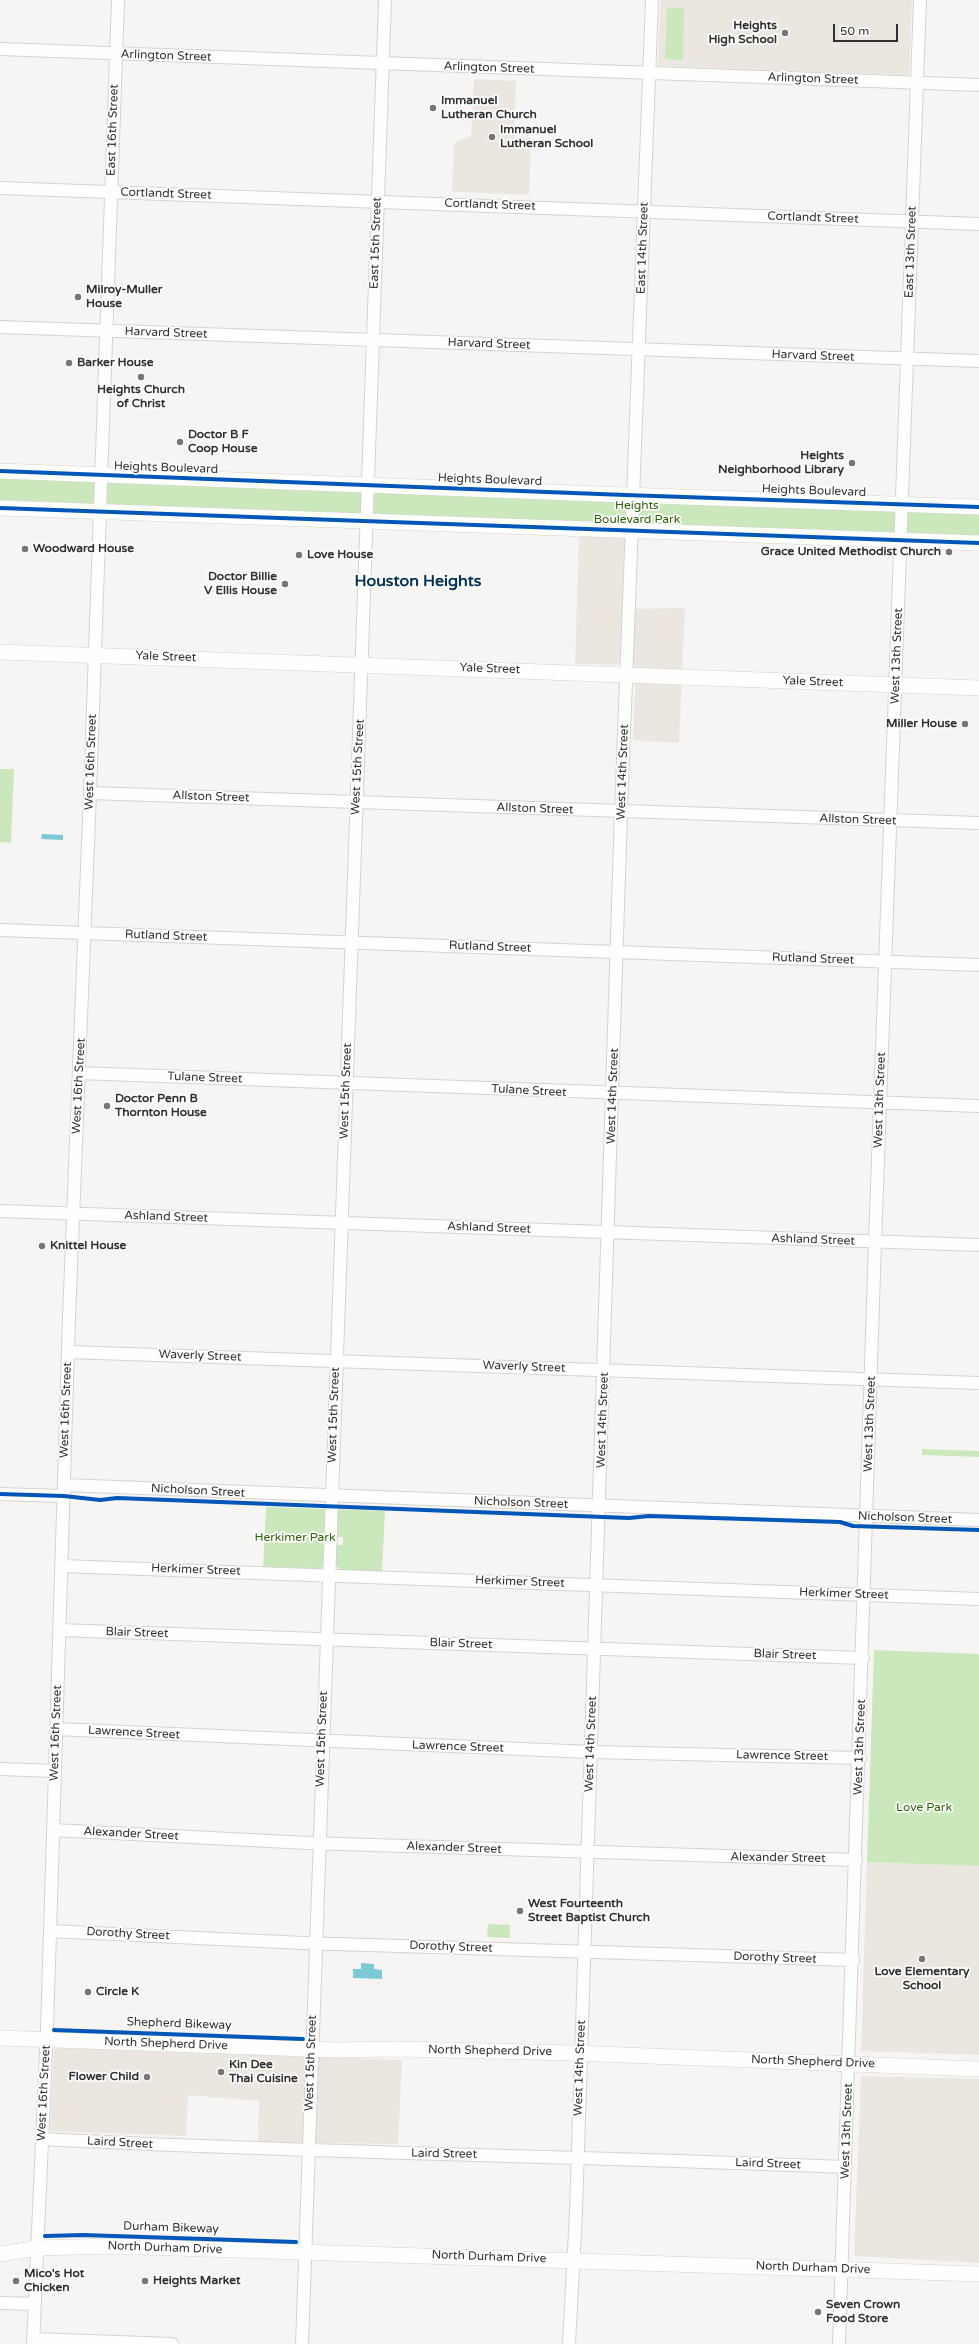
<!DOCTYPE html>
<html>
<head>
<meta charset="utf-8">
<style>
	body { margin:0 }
	#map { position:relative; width:979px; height:2344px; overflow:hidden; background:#f7f5f3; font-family:"Varela Round",sans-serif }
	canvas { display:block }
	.scale { position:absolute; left:833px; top:24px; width:65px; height:18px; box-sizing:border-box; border:2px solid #31312f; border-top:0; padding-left:5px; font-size:12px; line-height:14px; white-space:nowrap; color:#31312f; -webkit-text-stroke:3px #fff; paint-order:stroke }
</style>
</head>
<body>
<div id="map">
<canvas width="979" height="2344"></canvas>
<div class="scale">50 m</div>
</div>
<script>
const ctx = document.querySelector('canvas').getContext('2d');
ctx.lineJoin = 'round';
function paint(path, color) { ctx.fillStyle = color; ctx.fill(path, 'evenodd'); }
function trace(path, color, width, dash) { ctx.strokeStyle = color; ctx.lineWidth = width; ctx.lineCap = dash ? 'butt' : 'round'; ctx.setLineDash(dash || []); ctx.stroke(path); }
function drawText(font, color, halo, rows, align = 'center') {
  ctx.font = font + ' "Varela Round",sans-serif'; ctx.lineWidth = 3.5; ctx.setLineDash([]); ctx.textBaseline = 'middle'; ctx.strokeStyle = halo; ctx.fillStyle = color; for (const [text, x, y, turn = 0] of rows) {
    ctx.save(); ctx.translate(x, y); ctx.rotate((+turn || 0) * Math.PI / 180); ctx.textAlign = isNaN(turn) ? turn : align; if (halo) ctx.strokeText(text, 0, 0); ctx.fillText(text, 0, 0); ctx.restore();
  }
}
const built = new Path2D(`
	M660,0H912L909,75L658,66Z
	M474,79L516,81L514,137L531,138L529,195L452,192L454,143L471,136Z
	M579,537H626L623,609L685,608L679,743L633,740L636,665L575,664Z
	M867,1862L979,1866V2055L861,2051Z
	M54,2047L402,2060L398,2144L258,2142L259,2101L188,2095L186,2136L50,2131Z
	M861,2076L979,2079V2263L854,2256Z`);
const green = new Path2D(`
	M667,8H684L683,60L665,59Z
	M0,478L979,514V537L0,500Z
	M0,769H14L11,843L0,842Z
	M922,1449L979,1451V1457L922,1455Z
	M266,1507L327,1509L324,1564L321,1568L263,1567Z
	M335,1509L385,1511L382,1571H341L336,1565L334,1545H343V1537H334Z
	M874,1650L979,1654V1866L867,1862Z
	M488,1924L510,1925V1938L487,1937Z`);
const water = new Path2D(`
	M42,834L63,835V840L41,839Z
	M361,1963L374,1964V1969L382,1970V1979L353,1978V1969H361Z`);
const minor = new Path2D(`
	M0,49L979,85
	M0,188L979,224
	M0,327L979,361
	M90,793L979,823
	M0,930L979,965
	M79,1073L979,1106
	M0,1211L979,1245
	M68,1352L979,1383
	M64,1485L979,1520
	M0,1494L64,1496
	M61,1566L979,1599
	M59,1630L863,1658
	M56,1729L591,1752L860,1758
	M0,1769L55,1771
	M53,1830L308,1843L856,1860
	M50,1931L303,1943L853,1960
	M42,2139C310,2153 578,2156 846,2167
	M0,2303L35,2304
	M33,2339L172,2344
	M33,2344L47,2029L69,1318L90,793L118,0
	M302,2344L385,0
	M569,2344L576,2212L621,812L652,0
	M839,2344L875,1242L920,0`);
const major = new Path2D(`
	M0,471L625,495L979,507
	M0,508L979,543
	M0,652L979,688
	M0,2038L336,2050L399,2049L573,2053L979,2069
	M0,2254L38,2248L113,2246L979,2274`);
const cycleway = new Path2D(`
	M0,471L625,495L979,507
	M0,508L979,543
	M0,1494L64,1496L100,1500L117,1498L629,1518L649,1516L840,1522L853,1526L979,1530
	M54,2030L303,2039
	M45,2236L83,2235L296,2242`);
const markers = [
	[785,33,4,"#767674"],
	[433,108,4,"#767674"],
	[492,137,4,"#767674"],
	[78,297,4,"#767674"],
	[69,363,4,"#767674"],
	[141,377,4,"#767674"],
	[180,442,4,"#767674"],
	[852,463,4,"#767674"],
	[25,549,4,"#767674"],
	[949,552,4,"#767674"],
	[299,555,4,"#767674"],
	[285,584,4,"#767674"],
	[965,724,4,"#767674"],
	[107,1106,4,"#767674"],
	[42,1246,4,"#767674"],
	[520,1911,4,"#767674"],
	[922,1959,4,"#767674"],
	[88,1992,4,"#767674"],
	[221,2072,4,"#767674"],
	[147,2077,4,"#767674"],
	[16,2281,4,"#767674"],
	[145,2281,4,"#767674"],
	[818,2312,4,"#767674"]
];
const poiNames = [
	["Heights",777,26,"right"],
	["High School",777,40,"right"],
	["Immanuel",441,101],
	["Lutheran Church",441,115],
	["Immanuel",500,130],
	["Lutheran School",500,144],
	["Milroy-Muller",86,290],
	["House",86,304],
	["Barker House",77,363],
	["Heights Church",141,390,"center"],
	["of Christ",141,404,"center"],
	["Doctor B F",188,435],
	["Coop House",188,449],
	["Heights",844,456,"right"],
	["Neighborhood Library",844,470,"right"],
	["Woodward House",33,549],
	["Grace United Methodist Church",941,552,"right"],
	["Love House",307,555],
	["Doctor Billie",277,577,"right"],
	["V Ellis House",277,591,"right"],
	["Miller House",957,724,"right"],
	["Doctor Penn B",115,1099],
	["Thornton House",115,1113],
	["Knittel House",50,1246],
	["West Fourteenth",528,1904],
	["Street Baptist Church",528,1918],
	["Love Elementary",922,1972,"center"],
	["School",922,1986,"center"],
	["Circle K",96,1992],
	["Kin Dee",229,2065],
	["Thai Cuisine",229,2079],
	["Flower Child",139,2077,"right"],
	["Mico's Hot",24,2274],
	["Chicken",24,2288],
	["Heights Market",153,2281],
	["Seven Crown",826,2305],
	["Food Store",826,2319]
];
const streetNames = [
	["Arlington Street",166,56,2],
	["Arlington Street",489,68,2],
	["Arlington Street",813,79,2],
	["East 16th Street",113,130,-88],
	["Cortlandt Street",166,194,2],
	["Cortlandt Street",490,205,2],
	["Cortlandt Street",813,218,2],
	["East 15th Street",376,243,-88],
	["East 14th Street",643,248,-88],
	["East 13th Street",911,252,-88],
	["Harvard Street",166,333,2],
	["Harvard Street",489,344,2],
	["Harvard Street",813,356,2],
	["Heights Boulevard",166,468,2],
	["Heights Boulevard",490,480,2],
	["Heights Boulevard",814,491,2],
	["West 13th Street",897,656,-88],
	["Yale Street",166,657,2],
	["Yale Street",490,669,2],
	["Yale Street",813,682,2],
	["West 16th Street",91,762,-88],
	["West 15th Street",358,767,-87],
	["West 14th Street",623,772,-88],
	["Allston Street",211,797,2],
	["Allston Street",535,809,2],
	["Allston Street",858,820,2],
	["Rutland Street",166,936,2],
	["Rutland Street",490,947,2],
	["Rutland Street",813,959,2],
	["Tulane Street",205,1078,2],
	["West 16th Street",79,1086,-87],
	["West 15th Street",346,1091,-88],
	["Tulane Street",529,1091,3],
	["West 14th Street",613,1096,-88],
	["West 13th Street",880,1100,-88],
	["Ashland Street",166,1217,2],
	["Ashland Street",489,1228,2],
	["Ashland Street",813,1240,2],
	["Waverly Street",200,1356,2],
	["Waverly Street",524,1367,2],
	["West 16th Street",66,1410,-88],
	["West 15th Street",334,1415,-88],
	["West 14th Street",603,1420,-88],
	["West 13th Street",870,1424,-88],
	["Nicholson Street",198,1491,3],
	["Nicholson Street",521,1503,2],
	["Nicholson Street",905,1518,2],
	["Herkimer Street",196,1570,2],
	["Herkimer Street",520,1582,2],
	["Herkimer Street",844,1594,2],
	["Blair Street",137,1633,2],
	["Blair Street",461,1644,2],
	["Blair Street",785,1655,2],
	["West 16th Street",56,1733,-88],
	["Lawrence Street",134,1733,3],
	["West 15th Street",322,1739,-88],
	["West 14th Street",591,1744,-88],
	["Lawrence Street",458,1747,2],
	["West 13th Street",860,1747,-88],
	["Lawrence Street",782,1756,1],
	["Alexander Street",131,1834,3],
	["Alexander Street",454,1848,2],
	["Alexander Street",778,1858,1],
	["Dorothy Street",128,1934,3],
	["Dorothy Street",451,1947,2],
	["Dorothy Street",775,1958,2],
	["Shepherd Bikeway",179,2024,2],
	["North Shepherd Drive",166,2044,2],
	["North Shepherd Drive",490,2051,1],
	["North Shepherd Drive",813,2062,2],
	["West 15th Street",311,2063,-88],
	["West 14th Street",580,2068,-88],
	["West 16th Street",44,2093,-87],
	["West 13th Street",847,2131,-88],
	["Laird Street",120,2143,3],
	["Laird Street",444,2154,1],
	["Laird Street",768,2164,2],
	["Durham Bikeway",171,2228,2],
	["North Durham Drive",165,2248,2],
	["North Durham Drive",489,2257,2],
	["North Durham Drive",813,2268,2]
];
const parkNames = [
	["Heights",637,506],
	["Boulevard Park",637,520],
	["Herkimer Park",295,1538],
	["Love Park",924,1808]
];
const districtNames = [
	["Houston Heights",418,582]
];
paint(built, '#ebe7e0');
paint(green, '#cbe7bc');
paint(water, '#7dcad7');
trace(minor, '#d4d3d1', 14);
trace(major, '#d4d3d1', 16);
trace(minor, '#fefefd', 12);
trace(major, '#fefefd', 15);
trace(cycleway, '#0057b8', 4);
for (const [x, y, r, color] of markers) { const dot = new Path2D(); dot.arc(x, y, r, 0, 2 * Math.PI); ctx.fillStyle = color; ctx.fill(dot); trace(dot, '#fff', 1.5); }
drawText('bold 12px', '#31312f', '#fff', poiNames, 'left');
drawText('12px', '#31312f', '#fff', streetNames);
drawText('12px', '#2e6108', '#fff', parkNames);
drawText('bold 16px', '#043256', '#fff', districtNames);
</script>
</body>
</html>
